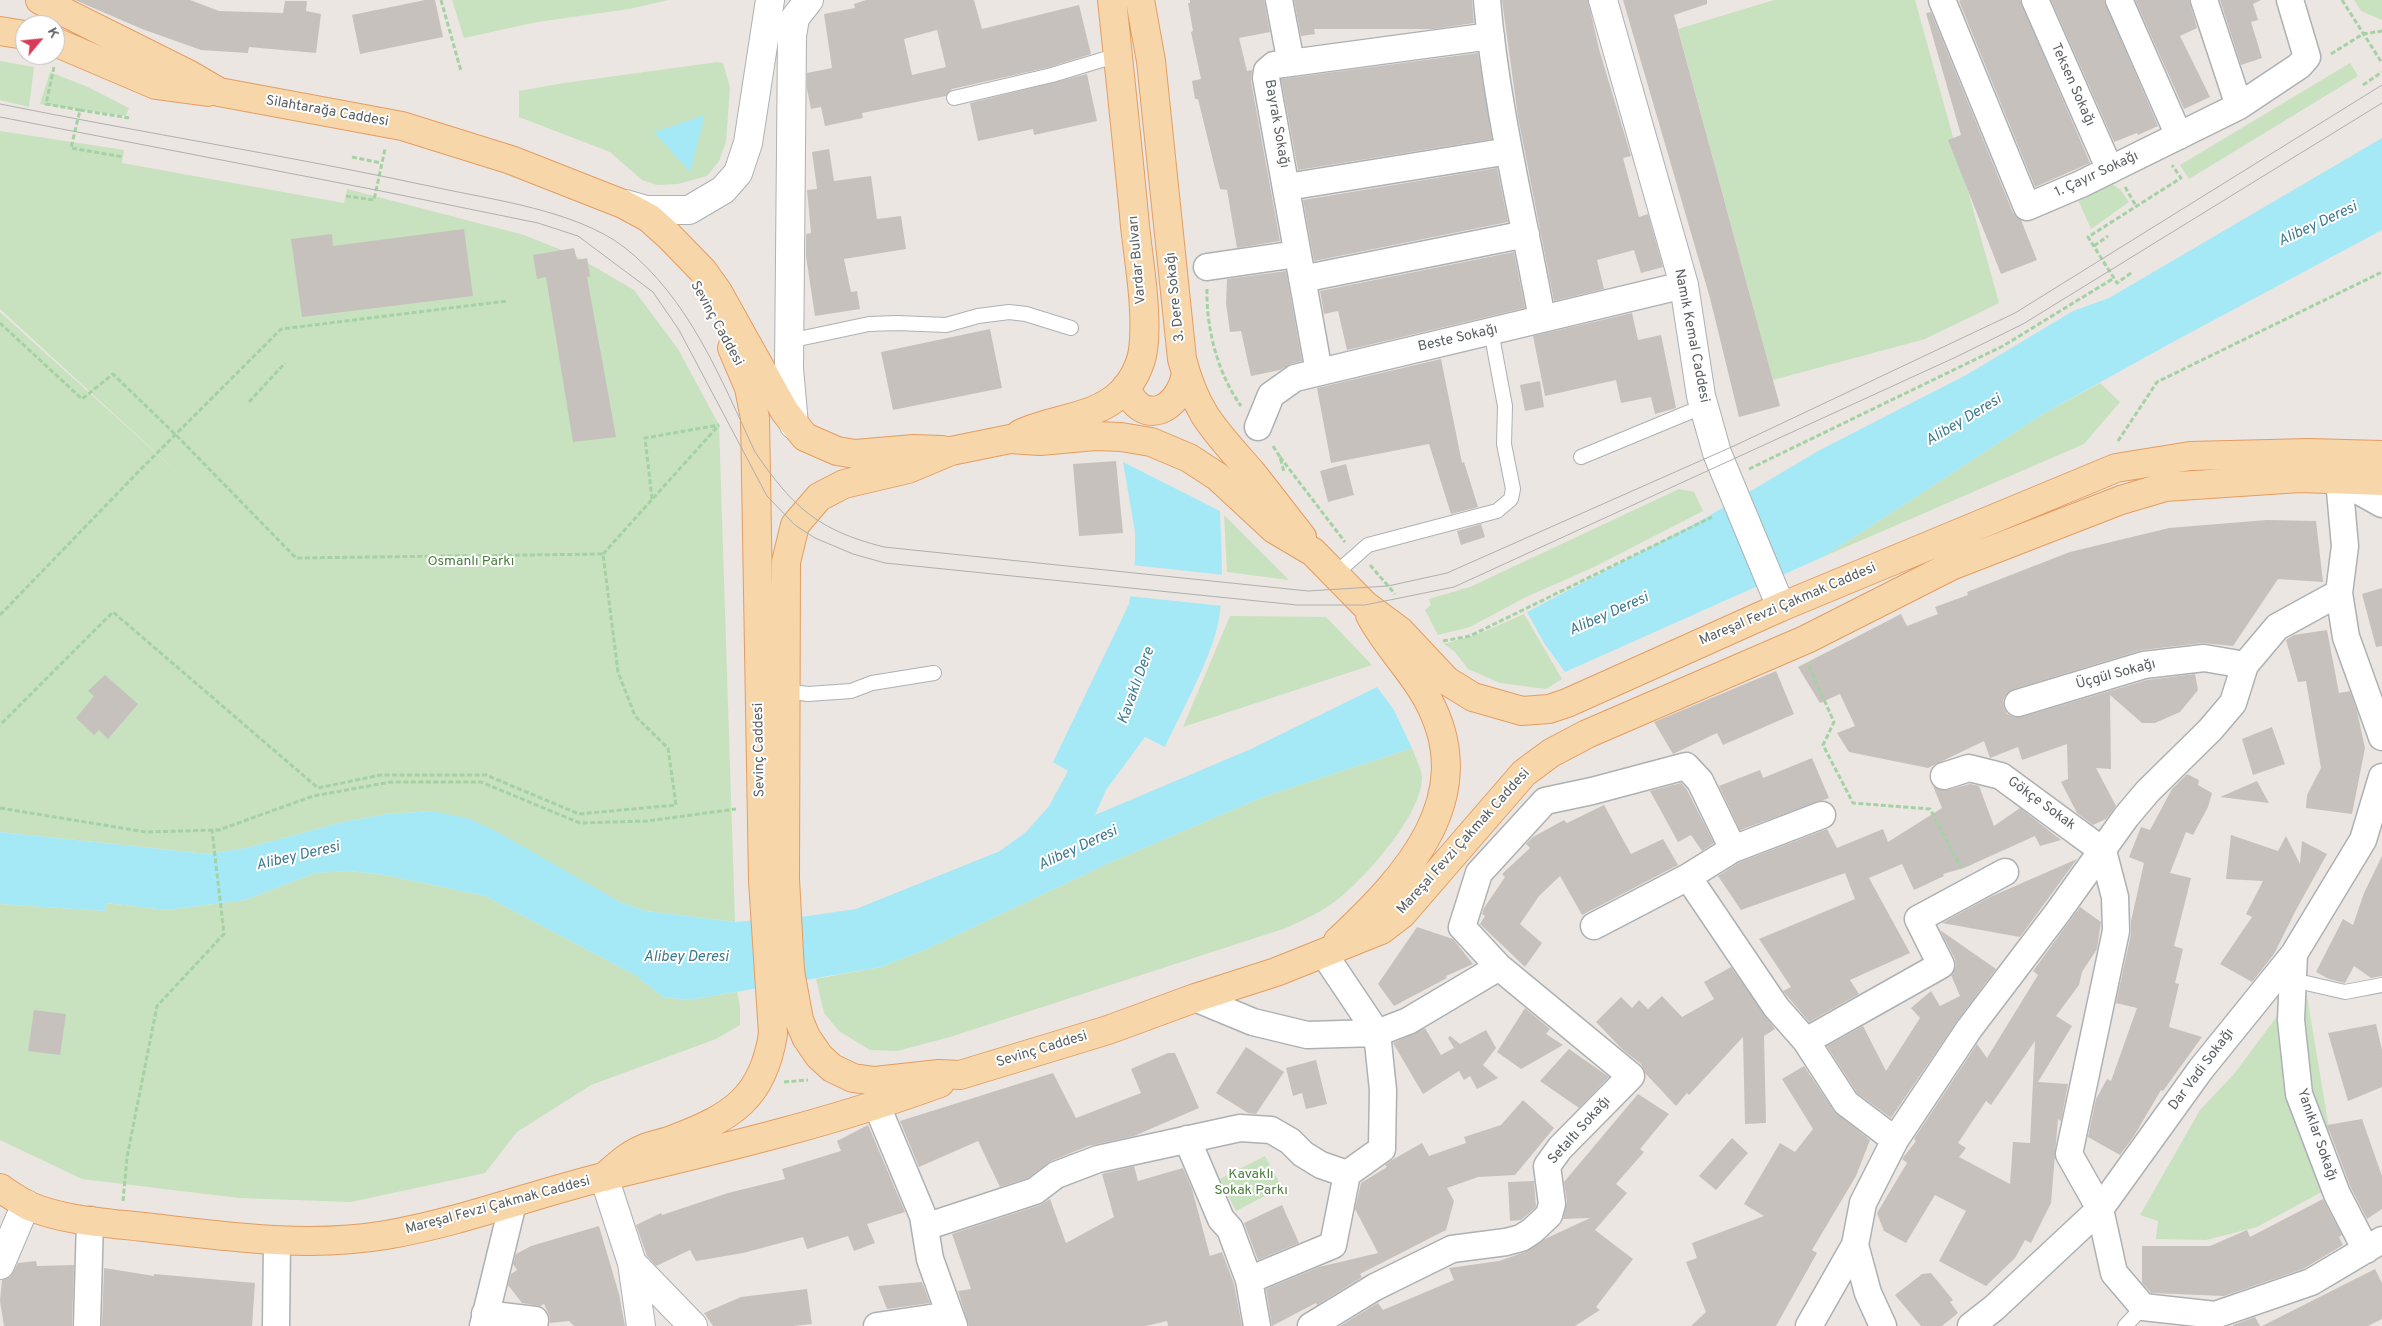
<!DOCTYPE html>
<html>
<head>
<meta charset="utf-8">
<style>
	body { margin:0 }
	#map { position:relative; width:2382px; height:1326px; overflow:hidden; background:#ebe6e1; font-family:Overpass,sans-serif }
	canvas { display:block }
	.north { position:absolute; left:15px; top:15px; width:50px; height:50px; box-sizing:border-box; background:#fff; border:1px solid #bdbfc0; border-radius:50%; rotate:62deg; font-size:14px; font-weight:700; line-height:20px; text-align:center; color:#5a5f61 }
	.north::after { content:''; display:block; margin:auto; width:18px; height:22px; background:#d93a57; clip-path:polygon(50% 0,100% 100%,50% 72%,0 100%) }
</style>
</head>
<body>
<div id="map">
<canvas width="2382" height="1326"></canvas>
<div class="north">K</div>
</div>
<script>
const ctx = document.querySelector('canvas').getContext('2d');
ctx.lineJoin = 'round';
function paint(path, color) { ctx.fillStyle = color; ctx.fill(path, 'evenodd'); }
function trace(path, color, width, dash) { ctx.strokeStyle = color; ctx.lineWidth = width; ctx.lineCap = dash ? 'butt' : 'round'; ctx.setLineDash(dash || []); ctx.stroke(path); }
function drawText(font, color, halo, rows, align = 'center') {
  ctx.font = font + ' Overpass,sans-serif'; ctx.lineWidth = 4; ctx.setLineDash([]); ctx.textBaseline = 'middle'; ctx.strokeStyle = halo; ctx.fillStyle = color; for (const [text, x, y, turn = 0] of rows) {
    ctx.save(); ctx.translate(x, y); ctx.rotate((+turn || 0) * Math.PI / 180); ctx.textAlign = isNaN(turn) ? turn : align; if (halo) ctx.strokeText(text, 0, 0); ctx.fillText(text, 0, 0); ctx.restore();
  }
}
const green = new Path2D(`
	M452,0H669L629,9L537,22L464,38Z
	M1774,0H1915L1999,303L1925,339L1773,380L1678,29Z
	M2354,0H2382V20L2361,11Z
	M0,61L34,67L29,107L0,100Z
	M718,62L723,63L730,87L726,142L719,161L707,176L678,184L657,185L642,180L610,152L519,117V91L564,83Z
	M2350,63L2358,76L2189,179L2180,165Z
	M50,72L88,87L129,108L126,116L40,104Z
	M0,131L124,150L122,163L344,203L347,189L524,235L574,255L634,290L678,349L719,425L735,922L646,911L620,902L584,882L431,811L387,814L343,822L246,848L208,854L0,832V312L187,481L0,309Z
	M2109,182L2121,190L2129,202L2091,229L2075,193Z
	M2100,383L2120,402L2084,444L1825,556L2043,414Z
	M1679,489L1694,492L1703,511L1594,567L1526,597L1470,627L1438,635L1425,610L1431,605L1429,599L1470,587Z
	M1224,515L1289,580L1227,572Z
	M1524,614L1562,679L1546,689L1500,683L1468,669L1455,652L1444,644L1481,633Z
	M1230,616L1326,617L1372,665L1183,727Z
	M1412,748C1415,757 1421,768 1422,777C1422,815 1365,878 1337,900C1322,912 1303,920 1286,928L950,1037L897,1051L870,1050L839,1031L824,1013L816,979L881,967L927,949L1109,863L1263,797Z
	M349,871L385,875L485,896L635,975L663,997L689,1000L737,992L740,1007V1025L716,1039L591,1085L517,1132L485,1173L351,1202L239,1198L82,1179L0,1140V904L105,911L106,903L167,910L245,900L315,873Z
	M2298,988L2306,990L2338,1183L2257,1227L2206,1240L2156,1239L2158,1221L2140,1215L2200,1110L2234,1074Z
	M1265,1156L1282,1187L1236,1211L1220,1179Z`);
const water = new Path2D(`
	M705,115L690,172L654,132Z
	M2382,138V230L2171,343L2043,414L1825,556L1565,672L1544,643L1527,612L1702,520L1818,451L1968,374L2073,311L2109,298Z
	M1123,462L1220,511C1221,545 1224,579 1220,612C1216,651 1182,710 1165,747L1145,737L1106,790L1095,815L1251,749L1377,687L1394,710L1412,748L1263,797L1109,863L927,949L881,967L689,1000L663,997L635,975L485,896L385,875L349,871L315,873L245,900L167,910L106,903L105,911L0,904V832L208,854L246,848L343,822L387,814L431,811L467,818L496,831L620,902L646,911L735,922L808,916L856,909L1000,851L1026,832L1049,806L1068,771L1053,762L1129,604L1135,559V532Z`);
const pier = new Path2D(`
	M1132,565L1224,575L1223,606L1128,596Z`);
const building = new Path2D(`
	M75,0H190L219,11L283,13L285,1H307L306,11L321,14L316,53L249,47L248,53L201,50L142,29Z
	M425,0H435L443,37L360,54L352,15Z
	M866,0H974L982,29L1079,5L1091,54L1050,67L952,89L946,96L862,113L863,118L825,126L821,107L811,109L807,89V73L832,68L824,14L855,8L854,4ZM937,30L946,67L912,75L904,39Z
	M1190,0H1264L1270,32L1239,38L1247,71L1252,70L1251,81L1280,241L1237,248L1227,190L1220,189L1198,99H1195L1192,81L1201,79L1191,32L1193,31L1188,3H1190Z
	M1294,0H1472L1474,23L1434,29H1314L1315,34L1301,36Z
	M1502,0H1588L1599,49L1631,156L1623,158L1639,217L1648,214L1663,267L1641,273L1634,250L1597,260L1604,289L1554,301L1518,117Z
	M1623,0H1707V4L1674,15L1780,406L1739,417L1710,298Z
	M1961,0H2020L2090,163L2035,187L1959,1Z
	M2051,0H2104L2158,126L2138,135L2137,133L2114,142Z
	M2135,0H2189L2197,28L2180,36L2210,97L2184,109Z
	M2220,0H2261L2253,4L2258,20L2251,22L2262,58L2241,65Z
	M1931,12L2013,213L2021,220L2037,260L2001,274L1948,140L1961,135L1926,13Z
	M1478,53L1492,139L1298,170L1281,79Z
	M1087,74L1097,121L1034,135L1033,129L978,141L970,103Z
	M829,149L834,181L871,176L877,219L901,216L906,249L844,259L851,292L857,291L860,309L815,316L806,256V234L811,233L807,190L817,189L812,152Z
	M1497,168L1508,222L1314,261L1303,200Z
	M464,229L473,296L302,317L291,239L332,234L333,246Z
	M574,248L577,260L587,258L590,276L587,277L616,437L573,442L546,277L537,279L533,255Z
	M1514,252L1525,308L1347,350L1338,311L1324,314L1320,291Z
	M1286,271L1302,361L1291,364L1280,370L1251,376L1241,331L1230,332L1226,303L1227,279Z
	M1632,313L1638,340L1661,335L1676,408L1655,414L1651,397L1621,403L1616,380L1545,396L1533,336Z
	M990,329L1002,388L893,410L881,352Z
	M1441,359L1462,463L1464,462L1478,507L1451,514L1429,444L1331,463L1317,388Z
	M1540,381L1544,407L1525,411L1520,385Z
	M1116,461L1123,533L1079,536L1073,464Z
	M1346,464L1354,495L1328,502L1320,471Z
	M2267,520L2316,521L2323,582L2278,579L2233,646L2203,643L2142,650L2014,689L2007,693L2003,700L2004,708L2007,714L2014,717H2022L2147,680L2195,674L2198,690L2180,712L2155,723H2142L2110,695L2111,769L2096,768L2116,806L2106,819L2093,825L2077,813L2061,782L2068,779L2067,744L2022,760L2018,747L1990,758L1984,741L1928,768L1849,752L1837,733L1855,726L1840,694L1820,703L1798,667L1901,614L1907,626L1938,614L1935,607L1968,595L1967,592L2070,552L2169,528Z
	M1481,524L1485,537L1461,545L1457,531Z
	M2382,588V646L2376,647L2362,594Z
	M2327,630L2339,693L2350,691L2357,711L2365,748L2352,814L2306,808L2307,795L2321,768L2306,681L2298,682L2286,640L2294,635Z
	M1776,671L1794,714L1723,745L1717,733L1673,754L1654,722Z
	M105,675L138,704L108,739L99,730L94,735L76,718L94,696L88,691Z
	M2272,727L2285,764L2253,775L2242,739Z
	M1812,758L1829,798L1740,830L1719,786L1760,770L1763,778Z
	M2187,774L2199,780L2198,785L2212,793L2208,807L2193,835L2186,832L2170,873L2191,878L2174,946L2183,949L2175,983L2179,984L2169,1027L2202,1037L2163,1091L2161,1090L2134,1136L2120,1155L2088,1137L2096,1099L2107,1079L2111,1081L2137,1008L2116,1003L2131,934V921L2144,863L2129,857L2141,827L2150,830L2172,789Z
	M2257,781L2269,803L2220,797Z
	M1681,783L1687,790L1714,843L1702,851L1691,835L1678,842L1650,791Z
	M1970,784L1979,786L1994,826L2020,808L2061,840L2040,846L2035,836L1964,868L1943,874L1944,876L1914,890L1902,864L1869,878L1910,953L1850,980L1859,994L1809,1022L1783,991L1791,987L1759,939L1855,899L1845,873L1741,910L1718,876L1740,862L1827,829L1837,848L1883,829L1888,842L1942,808L1933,786L1940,790H1948Z
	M1604,805L1631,854L1663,839L1678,865L1582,915L1560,876L1539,896L1520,924L1542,943L1525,967L1480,924L1485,916L1482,914L1484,908L1505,877L1502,874L1530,848L1526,844L1533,837L1564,820L1567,823Z
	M2231,835L2278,851L2286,836L2300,864L2302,841L2327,854L2296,910L2274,954L2252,982L2220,964L2252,917L2246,914L2263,881L2226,879Z
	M2382,856V976L2371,978L2354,966L2345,983L2329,979L2316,972L2343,919L2353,925L2364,893Z
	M2077,859L2020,937L1942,923L1990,897Z
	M2080,907L2101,922L2097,949L2082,972L2079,985L2056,1016L2072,1026L2038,1082L2068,1084L2061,1121L2058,1119L2051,1203L2031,1243L2025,1240L2015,1258L1986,1286L1939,1261L1966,1211L1935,1195L1906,1243L1884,1231L1877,1213L1907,1163L1902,1159L1916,1141L1914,1139L1977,1044L1987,1058L2038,975L2033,971ZM2035,1041L2030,1143L2013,1142L2010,1184L1959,1157L1966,1148L1958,1143L1986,1101L1991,1105Z
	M1417,927L1453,939L1473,964L1446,976L1447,978L1394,1006L1378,984Z
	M1940,930L1996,969L1957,1021L1891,1118L1857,1093L1827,1046L1863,1026L1886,1071L1920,1018L1911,1008L1931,991L1940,1006L1960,996L1951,975L1956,966L1955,959Z
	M1731,967L1775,1029L1764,1036L1766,1123L1745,1124L1743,1037L1689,1095L1687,1093L1676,1106L1645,1073L1641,1064L1623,1050L1596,1022L1621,997L1632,1008L1639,1000L1648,1009L1662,996L1682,1017L1714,999L1704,982Z
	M1525,1008L1550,1029L1546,1034L1563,1045L1521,1069L1497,1052Z
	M34,1010L66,1014L60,1055L28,1051Z
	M2376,1024L2382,1050V1087L2348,1101L2328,1033Z
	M1425,1028L1441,1055L1454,1048L1448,1038L1450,1036L1460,1044L1486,1030L1496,1048L1483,1065L1498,1078L1477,1089L1470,1076L1464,1080L1459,1071L1423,1094L1393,1043Z
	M1246,1047L1284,1072L1256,1114L1248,1113L1216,1093Z
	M1569,1049L1609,1077L1579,1108L1540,1081Z
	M1168,1053H1175L1199,1108L1134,1136L1088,1146L1051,1161L1028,1178L1000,1187L978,1141L919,1167L900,1121L1053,1073L1076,1118L1141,1093L1131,1069Z
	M1316,1060L1327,1104L1306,1109L1302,1093L1293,1096L1286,1068Z
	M1804,1066L1834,1111L1870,1140L1856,1176L1812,1250L1817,1253L1776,1326H1691L1706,1312L1686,1262L1697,1258L1692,1243L1764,1216L1744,1204L1780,1143L1795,1152L1813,1129L1782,1079Z
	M1638,1094L1669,1114L1640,1149L1644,1152L1616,1184L1627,1193L1595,1230L1633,1259L1596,1307L1600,1310L1575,1326H1340L1378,1303L1383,1310L1454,1280L1449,1268L1499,1261L1525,1252L1545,1239L1590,1218L1563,1219L1567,1202L1564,1182Z
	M1523,1100L1554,1128L1515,1175L1478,1177L1447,1188L1454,1201L1446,1230L1360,1274L1362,1277L1317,1305L1316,1303L1272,1326L1266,1289L1319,1267L1378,1253L1355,1209L1361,1183L1387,1167L1385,1165L1392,1160L1422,1143L1429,1156L1466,1143L1464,1137L1501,1125Z
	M2362,1119L2382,1176V1209L2367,1219L2351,1188L2327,1125Z
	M868,1125L905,1212L867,1224L875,1243L854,1251L848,1236L807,1249L803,1237L743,1253L696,1261L690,1250L656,1266L647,1256L636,1225L661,1213L662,1215L728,1193L785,1179L782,1169L841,1151L837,1141Z
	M1732,1138L1748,1153L1716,1190L1699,1176Z
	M1134,1166L1138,1181L1183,1168L1192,1189L1210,1256L1222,1252L1234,1284L1242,1326H1168L1167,1321L1146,1326H969L958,1291L971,1289L952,1234L1040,1205L1050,1199L1066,1243L1114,1217L1102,1174Z
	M1534,1181L1536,1207L1521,1220L1510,1221L1508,1182Z
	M2323,1199L2342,1235L2339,1237L2343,1245L2303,1269L2224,1296L2151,1293L2142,1283V1246H2210L2247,1230L2250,1237Z
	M1282,1205L1299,1243L1258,1260L1244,1223Z
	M599,1226L619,1294L625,1326H574L569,1321L550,1323L549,1315L544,1304L540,1306L522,1303L508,1285L511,1274L517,1270L513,1264L516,1254L531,1246Z
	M36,1261L37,1266L74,1265L72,1326H4L0,1301L2,1280L10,1277L18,1263Z
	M104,1268L154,1276V1274L255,1283L252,1326H102Z
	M2375,1269L2382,1283V1319L2368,1326H2262Z
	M1931,1273L1953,1300L1950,1302L1958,1313L1942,1326H1921L1895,1295L1922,1274Z
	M922,1282L930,1303L887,1309L878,1286Z
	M807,1289L812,1324L793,1326H713L704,1313L741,1297Z
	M2255,1317L2260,1326H2233V1325Z`);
const path = new Path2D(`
	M441,0L461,71
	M2342,0L2382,63
	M2331,54L2363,34L2382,31
	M54,67L46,104L80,110L71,148L123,157
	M2363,85L2382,72
	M80,110L129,118
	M352,157L381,163
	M2125,187L2136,206
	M346,196L374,200L385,149
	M2094,246L2108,236
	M2131,273L2117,283L2088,237L2181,178L2172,165
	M1207,289C1206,329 1218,374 1241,406
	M0,323L82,399L113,374L176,435L296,558L603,554L618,672L635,716L668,748L676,805L579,814L486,775H381L318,788L113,612L0,725
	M249,402L285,363
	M2118,441L2157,382L2382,272
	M1273,446L1280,457L1284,472
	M1280,457L1345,542
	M1749,469L2003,346L2114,278
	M652,499L645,438L719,425
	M603,554L719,425
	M1370,565L1395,594
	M0,615L140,470L281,329L507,301
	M1443,641L1470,636L1712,517
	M1809,666L1834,722L1823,745L1853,803L1930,809L1961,868
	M0,808L146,832L219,830L313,796L391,782H481L580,823L647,821L736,809
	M784,1082L808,1080
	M123,1201L127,1157L157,1006L224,934L212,830`);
const service = new Path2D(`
	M954,98L1052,75L1118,55
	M789,341L869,324L897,323L946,325L978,316L1009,312L1026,314L1071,328
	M1581,457L1704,406
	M1335,574L1368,545L1497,511L1511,499L1513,489L1504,444L1505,406L1491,331
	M786,691L808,694L851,691L872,683L934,673
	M2293,980L2345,992L2382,985
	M2125,1326L2143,1307`);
const minor = new Path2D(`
	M1279,0L1291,63
	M1487,0C1496,107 1523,213 1542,319
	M1942,0L2027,207L2081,184L2239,106L2299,66L2307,57L2290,0
	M2035,0L2110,170
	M2119,0L2179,136
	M2204,0L2239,106
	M1287,187L1509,151
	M1207,267L1297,254
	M1302,279L1526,234
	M1319,372L1266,78L1267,71L1274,65L1283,64L1491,36
	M1258,427L1271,395L1295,378L1684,285
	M2339,480L2345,546L2339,593L2346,637L2382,737
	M2339,480L2382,504
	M2018,703L2144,665L2204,658L2245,665
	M1944,776L1969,768L2001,776L2103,851L2115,897L2116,931L2069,1154L2100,1209L2114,1273L2143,1307L2215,1315L2311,1282L2382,1240
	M1733,849L1822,815
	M1688,877L1776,1007L1806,1041L1846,1103L1895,1140
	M2294,954L2291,1020L2299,1094L2337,1194L2366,1250
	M1195,998L1253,1022L1307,1035L1377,1033L1408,1021L1499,967L1462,927L1479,873L1545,801L1592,791L1686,766L1700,781L1733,849L1688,877L1594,926
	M1806,1041L1941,965L1918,919L2005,872
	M877,1106L923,1216L930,1259L954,1326
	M1187,1139L1221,1219L1230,1229L1249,1280L1257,1326
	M925,1227L1035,1191L1056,1175L1098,1159L1240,1128L1271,1130L1290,1141L1303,1154L1321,1165L1347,1174
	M1855,1245L1868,1293L1883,1326
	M1249,1280L1333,1245L1347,1174L1382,1149L1383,1090L1377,1033L1324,954
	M485,1314L535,1320L534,1326
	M87,1326L90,1220
	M276,1326L277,1241
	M483,1326L513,1203
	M877,1326L950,1315
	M1311,1326L1375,1287L1452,1249L1506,1242L1521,1238L1532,1231L1549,1215L1552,1204L1547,1166L1560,1148L1631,1076L1499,967
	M1809,1326L1855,1245L1863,1203L1895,1140L1969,1029L2058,912L2126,817L2148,791L2210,730L2233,703L2245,665L2277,627L2339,593
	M1971,1326L1994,1308L2100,1209L2201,1069L2294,954L2363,840L2382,777`);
const tertiary = new Path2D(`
	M604,1177L632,1263L641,1326
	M632,1263L693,1326
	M0,1265L26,1204`);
const secondary = new Path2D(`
	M1603,0L1684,285L1701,396L1717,453L1781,607
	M625,204L646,210H689L723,190L738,173L748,143L770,0
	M794,425L789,368L792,36L795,18L809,0`);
const primary = new Path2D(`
	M40,0L190,75L219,92L402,126L511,160L623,204L649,218L669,236L703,271L718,292L785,412L805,437L837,451L855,454L914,449L942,450
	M1140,0L1151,61L1182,359C1197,416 1216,431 1252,473C1269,494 1285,516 1302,537
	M0,31L25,35
	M55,42L156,85L208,92
	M1126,387C1142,429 1180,410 1186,373
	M1020,434C1052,418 1095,419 1121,393C1132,383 1141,365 1143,350C1148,313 1139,263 1135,226C1128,150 1120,75 1112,0
	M2382,455L2309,453L2190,456L2116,468L1781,607L1567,703L1549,709L1522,711L1473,697L1447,681L1400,631L1365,605L1313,552L1274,529L1218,477L1189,458L1151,442L1121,437L1095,436L1040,441L1010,439L951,451L908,469L844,484L819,497L795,525L786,562L785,879L790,971L799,1020L806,1037L819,1056L832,1068L853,1078L875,1081L939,1074L960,1075L1108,1030L1195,998L1276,972L1381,930L1402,914L1524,773L1551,753L1587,734L1807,639L1951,566L2121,500L2165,487L2300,478L2382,481
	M1338,941C1406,877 1481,798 1428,700C1412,670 1387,647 1370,615
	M604,1177C617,1166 629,1154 645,1148C654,1144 665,1143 674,1139C732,1117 763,1098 773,1034L763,881L755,418L749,388L732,348
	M0,1188C9,1194 19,1201 29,1206C67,1222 113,1223 153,1228C231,1237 309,1248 386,1235C462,1222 533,1194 607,1176C720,1149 831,1123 940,1083`);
const tram = new Path2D(`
	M0,104C144,133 290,156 434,187C493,200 575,210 624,247C689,298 721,379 755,452C793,507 817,530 884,547L1308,591L1388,586L1447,573L1736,445L2015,313L2382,85
	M0,117L376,190L538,223L578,236L653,292L679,330L767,496L795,525L815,538L853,554L885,563L1297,605H1365L1454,587L1956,357L2023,324L2382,103`);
const streetNames = [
	["Teksen Sokağı",2072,85,66],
	["Silahtarağa Caddesi",327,112,10],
	["Bayrak Sokağı",1276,124,80],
	["1. Çayır Sokağı",2097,175,-25],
	["Vardar Bulvarı",1138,260,-95],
	["3. Dere Sokağı",1176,297,-96],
	["Sevinç Caddesi",716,324,61],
	["Namık Kemal Caddesi",1691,336,79],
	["Beste Sokağı",1458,339,-13],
	["Mareşal Fevzi Çakmak Caddesi",1788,605,-23],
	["Üçgül Sokağı",2116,675,-15],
	["Sevinç Caddesi",760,750,-91],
	["Gökçe Sokak",2041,804,36],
	["Mareşal Fevzi Çakmak Caddesi",1464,842,-48],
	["Sevinç Caddesi",1042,1050,-17],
	["Dar Vadi Sokağı",2202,1070,-53],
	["Setaltı Sokağı",1580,1131,-48],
	["Yanıklar Sokağı",2316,1135,71],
	["Mareşal Fevzi Çakmak Caddesi",498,1206,-15]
];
const parkNames = [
	["Osmanlı Parkı",471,562],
	["Kavaklı",1251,1175],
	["Sokak Parkı",1251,1191]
];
const waterNames = [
	["Alibey Deresi",2318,225,-25],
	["Alibey Deresi",1964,421,-31],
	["Alibey Deresi",1609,615,-24],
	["Kavaklı Dere",1137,686,-70],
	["Alibey Deresi",1078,849,-25],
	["Alibey Deresi",298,857,-13],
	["Alibey Deresi",686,958]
];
paint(green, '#c8e1bf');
paint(water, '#a5e9f7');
paint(pier, '#ebe6e1');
paint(building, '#c7c1be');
trace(service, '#adb1b3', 16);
trace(minor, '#adb1b3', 29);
trace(tertiary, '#adb1b3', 30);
trace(secondary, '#acb1b3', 30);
trace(primary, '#e49d61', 30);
trace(path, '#a4d2a4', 3, [5, 2.5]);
trace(service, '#fff', 14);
trace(minor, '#fff', 26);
trace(tertiary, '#fff', 28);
trace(secondary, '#fff', 28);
trace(primary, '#f7d6aa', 28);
trace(tram, '#aeafaf', 1);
drawText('14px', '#5a5f61', '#fff', streetNames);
drawText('14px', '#4a7e3b', '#fff', parkNames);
drawText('italic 15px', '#3c798e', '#fff', waterNames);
</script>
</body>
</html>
